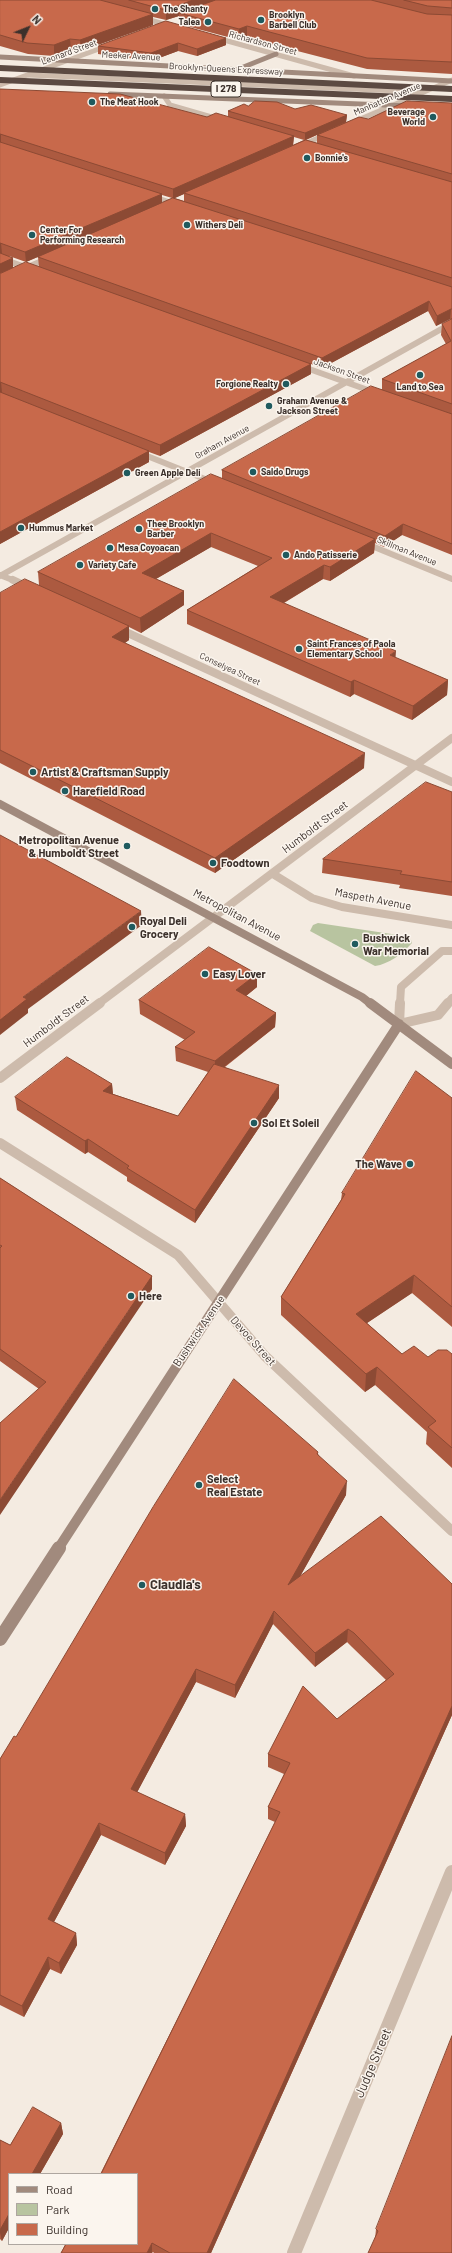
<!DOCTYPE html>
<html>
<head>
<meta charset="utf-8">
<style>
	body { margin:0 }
	#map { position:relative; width:452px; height:2253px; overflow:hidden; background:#f4ebe1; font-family:Barlow,sans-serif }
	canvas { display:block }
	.legend { position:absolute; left:8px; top:2173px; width:130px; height:72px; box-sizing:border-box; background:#fbf5ee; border:1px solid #aea6a0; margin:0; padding:5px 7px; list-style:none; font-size:12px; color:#3b302b }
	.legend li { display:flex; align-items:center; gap:8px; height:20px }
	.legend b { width:20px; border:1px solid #aea6a0 }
	.north { position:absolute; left:8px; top:8px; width:40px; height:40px; -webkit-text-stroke:3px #fbf5ee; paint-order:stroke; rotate:47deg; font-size:11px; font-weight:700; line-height:16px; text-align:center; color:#3b302b }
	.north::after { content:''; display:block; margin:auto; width:14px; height:18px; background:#3b302b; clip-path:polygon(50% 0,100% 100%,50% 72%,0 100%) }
</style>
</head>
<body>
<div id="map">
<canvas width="452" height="2253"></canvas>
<ul class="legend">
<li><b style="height:5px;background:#a18a7d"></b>Road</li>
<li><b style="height:11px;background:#b8c4a0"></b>Park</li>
<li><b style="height:11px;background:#c8694b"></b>Building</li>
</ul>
<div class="north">N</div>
</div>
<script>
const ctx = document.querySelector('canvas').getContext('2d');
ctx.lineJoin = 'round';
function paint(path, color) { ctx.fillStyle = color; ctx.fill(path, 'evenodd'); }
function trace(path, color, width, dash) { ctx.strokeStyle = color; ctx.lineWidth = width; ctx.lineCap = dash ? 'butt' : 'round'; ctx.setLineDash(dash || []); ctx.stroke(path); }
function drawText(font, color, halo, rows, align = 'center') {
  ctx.font = font + ' Barlow,sans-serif'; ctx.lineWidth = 3; ctx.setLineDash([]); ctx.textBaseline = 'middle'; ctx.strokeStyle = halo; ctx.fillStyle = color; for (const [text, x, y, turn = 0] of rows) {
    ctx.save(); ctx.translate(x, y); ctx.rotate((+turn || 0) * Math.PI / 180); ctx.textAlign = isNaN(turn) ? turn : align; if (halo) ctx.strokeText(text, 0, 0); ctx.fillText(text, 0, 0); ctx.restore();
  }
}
const green = new Path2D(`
	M318,923L405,936L411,940L412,943C402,954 389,964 375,966L310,931L313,925Z`);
const service = new Path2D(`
	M29,75L422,92`);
const minorFar4 = new Path2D(`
	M140,17L174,27
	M213,37L354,76
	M0,85L110,45
	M164,96L170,105L222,120
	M351,123L452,80
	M298,147L329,133
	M149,195L179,205`);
const minorFar3 = new Path2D(`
	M0,258L28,268
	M0,279L51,257
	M298,365L379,394
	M137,452L215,483
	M362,542L452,579
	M0,575L15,581
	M0,576L452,323`);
const minorFar2 = new Path2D(`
	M13,580L30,588
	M117,628L452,782
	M273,874L312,898L342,907L452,925
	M98,1004L452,738
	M400,1004L401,987L442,951H452
	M447,1004L452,998`);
const minorFar1 = new Path2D(`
	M400,1003L399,1024L438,1015L448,1003
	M0,1078L100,1003
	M0,1143L178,1255L265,1356L452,1531`);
const minor = new Path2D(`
	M294,2253L452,1872`);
const secondaryFar3 = new Path2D(`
	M0,57L452,81
	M241,68L276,54
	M110,94L410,106`);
const secondaryFar2 = new Path2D(`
	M0,804L362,997L371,1004`);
const secondaryFar1 = new Path2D(`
	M370,1003L452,1064
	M58,1549L399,1024`);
const secondary = new Path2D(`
	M0,1639L59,1548`);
const motorwayBridge = new Path2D(`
	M0,68L452,89
	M0,80L452,99`);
const wall = new Path2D(`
	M0,0H452V74L367,69L247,38L239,40L179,24V16L166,20L153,17V25L81,51L71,50L54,56L28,54L0,46Z
	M166,21L226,45L197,56L178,51L151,61L98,54V46Z
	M0,89L207,117H228V111L248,106L295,109L347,115L346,122L368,119L452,103V555L402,535L384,547L375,543L374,553L330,581L323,579L284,603L396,658L448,680L447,695L412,720L354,694L350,697L187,624V610L258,566L211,547L156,579L184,591V605L141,633L129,627V640L125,643L364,768L215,873L0,763V593L39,585L38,572L222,478V470L382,389V379L446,344L441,335L442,324L451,319H450L436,326L428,311L322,368L311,364V374L160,456L149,452V462L0,544ZM317,135V143L306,140ZM294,137L304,140L293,145ZM184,194V201L174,198ZM162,195L172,198L162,203ZM66,245L38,257L39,267L13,268L9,256L26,262Z
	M452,792V896L399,888L400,885L322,873L323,859Z
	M257,974V987L246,996L276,1013L275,1027L225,1067L279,1098L195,1223L127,1181V1177L88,1152L85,1154L17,1110L15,1097L112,1084L113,1094L178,1116L208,1072L176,1061L175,1047L185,1040L140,1014L139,1000Z
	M452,1098V1327L412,1293L367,1323L402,1354L428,1357L452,1354V1468L426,1444L427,1432L375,1385L365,1392L281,1315V1297L341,1200L342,1193Z
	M0,1178L152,1276V1289L39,1389L0,1361Z
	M318,1452V1454L346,1495L300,1576L452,1584V1715L211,2253H154L153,2252L152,2253H61L275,1822L268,1819V1807L284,1774L268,1767V1754L337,1719L386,1680L352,1647L347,1642L315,1667L273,1624L235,1698L196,1682L137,1792L185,1814L186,1826L165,1865L101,1835L54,1922L76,1933L77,1945L61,1974L50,1969L24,2017L0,2005V1759L16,1737Z
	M61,2123L63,2134L40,2174H9V2228L2,2241L0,2239V2140L10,2145Z
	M376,2229L452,2253L375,2239Z`);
const shadedWall = new Path2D(`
	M193,0H223L179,13V16L166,20V10Z
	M153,14V25L81,51L80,40Z
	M247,26V38L239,40V29Z
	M226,38V45L197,56V49Z
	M70,39L71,50L54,56V45Z
	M178,43V51L151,61V53Z
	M347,115L346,122L305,140V133Z
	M0,134H1V143L0,144Z
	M294,136L293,145L184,193V194L173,199V189Z
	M162,194V203L26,262L25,252Z
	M0,243H1L2,254H0Z
	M13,258V268L0,274V264Z
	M429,301L428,311L322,368V358Z
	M451,309L450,319L436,326L437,316Z
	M311,364V374L160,456V445Z
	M0,382H1L2,393H0Z
	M149,451V462L0,544V532Z
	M403,524L402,535L384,547L385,536Z
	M211,533V547L142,587V573Z
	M375,539L374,553L330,581V567Z
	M324,565L323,579L270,611V597Z
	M184,591V605L141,633L140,618Z
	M129,626V640L113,651L112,637Z
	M396,651L395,665L390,655Z
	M354,680V694L350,697L351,682Z
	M448,680L447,695L412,720L413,706Z
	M365,753L364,768L215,873V858Z
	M141,911L142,925L28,1009V1013L0,1035V1020L23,997Z
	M257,974V987L236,1004V990Z
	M276,1013L275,1027L215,1074V1061Z
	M112,1084L113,1097L103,1091Z
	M279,1085V1098L195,1223V1210Z
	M88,1139V1152L85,1154V1141Z
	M414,1275L412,1293L355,1331L356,1314Z
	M152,1276V1289L0,1515V1500Z
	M377,1367L375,1385L365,1392L366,1374Z
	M347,1481L346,1495L288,1598V1585Z
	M274,1611L273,1624L235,1698V1685Z
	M348,1629L347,1642L315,1667V1653Z
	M196,1669V1682L132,1802L131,1789Z
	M452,1706V1715L211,2253H207Z
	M185,1814L186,1826L165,1865V1853Z
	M99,1823L101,1835L49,1931L48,1919Z
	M76,1933L77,1945L61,1974L59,1963Z
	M48,1957L50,1969L24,2017L22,2006Z
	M61,2123L63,2134L40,2174H32Z
	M9,2214V2228L2,2241L0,2233V2230Z
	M152,2243V2253H147Z`);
const building = new Path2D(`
	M0,0H100L153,14L80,40L70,39L54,45L27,43L0,35Z
	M129,0H193L166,10Z
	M216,0H371L427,14L452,15V62L367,58L247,26L239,29L179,13Z
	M404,0H452V8L428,6Z
	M166,21L226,38L197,49L178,43L151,53L98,46Z
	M0,89L120,94L207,117L216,113L294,136L173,189L0,134Z
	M255,101L277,102L295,109L311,105L347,115L305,133L228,111L244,104L248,106Z
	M407,101L452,103V174L317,135L359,117L368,119Z
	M306,140L452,182V278L184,193Z
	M0,142L162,194L25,252L0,243Z
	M173,198L452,287V309H451L437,316L429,301L322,358L38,257Z
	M0,253L13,258L0,264Z
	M26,262L311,364L160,445L0,382V273H1Z
	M452,319V404L382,379L451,341L442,324Z
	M371,386L452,414V544L403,524L385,536L222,470Z
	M0,392L149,451L0,532Z
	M211,474L375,539L330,567L324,565L270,597L396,651L390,655L448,680L413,706L354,680L351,682L187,610L272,558L211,533L142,573L184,591L140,618L38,572Z
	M25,579L129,626L112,637L365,753L215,858L0,750V593Z
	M426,782L452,792V882L400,874L402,871L323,859Z
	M0,835L141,911L23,997L27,999L0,1020Z
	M209,947L257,974L236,990L276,1013L215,1061L175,1047L195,1032L139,1000Z
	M67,1057L112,1084L103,1091L178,1116L214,1064L279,1085L195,1210L127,1168L129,1166L88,1139L85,1141L15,1097Z
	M416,1071L452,1098V1307L414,1275L356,1314L402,1354L414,1346L428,1357L438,1350H447L452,1354V1448L428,1427L436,1421L377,1367L366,1374L281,1297L345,1194L342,1193Z
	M0,1178L152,1276L0,1500V1423L46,1382L0,1349V1248L2,1246L0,1245Z
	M234,1379L318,1452L317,1454L347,1481L288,1585L381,1516L452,1584V1706L207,2253H170L152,2243L147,2253H61L66,2244H137V2174H101L280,1812L268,1807L290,1763L268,1754L303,1686L337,1719L394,1674L354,1633L348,1629L315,1653L274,1611L235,1685L196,1669L131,1789L185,1814L165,1853L99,1823L48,1919L76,1933L59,1963L48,1957L22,2006L0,1995V1759L14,1736L16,1737L153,1507Z
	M452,2036V2253H368L378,2231L376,2229Z
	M33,2107L61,2123L32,2174H9V2214L0,2230V2140L10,2145Z`);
const markers = [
	[155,9,4,"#1f5a5e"],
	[261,20,4,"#1f5a5e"],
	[208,22,4,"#1f5a5e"],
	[92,102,4,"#1f5a5e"],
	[433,117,4,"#1f5a5e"],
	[307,158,4,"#1f5a5e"],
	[187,225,4,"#1f5a5e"],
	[32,235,4,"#1f5a5e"],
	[420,375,4,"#1f5a5e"],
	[286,384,4,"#1f5a5e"],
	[269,406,4,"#1f5a5e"],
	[253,472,4,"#1f5a5e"],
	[127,473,4,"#1f5a5e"],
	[21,528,4,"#1f5a5e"],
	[139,529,4,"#1f5a5e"],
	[110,548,4,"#1f5a5e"],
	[286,555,4,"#1f5a5e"],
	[80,565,4,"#1f5a5e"],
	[299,649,4,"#1f5a5e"],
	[33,772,4,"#1f5a5e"],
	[65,791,4,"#1f5a5e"],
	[127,846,4,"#1f5a5e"],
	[213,863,4,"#1f5a5e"],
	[132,927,4,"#1f5a5e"],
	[355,944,4,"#1f5a5e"],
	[205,974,4,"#1f5a5e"],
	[254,1123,4,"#1f5a5e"],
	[410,1164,4,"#1f5a5e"],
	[131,1296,4,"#1f5a5e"],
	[199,1485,4,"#1f5a5e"],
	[142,1585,4,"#1f5a5e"]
];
const farPoinames = [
	["The Shanty",163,9],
	["Brooklyn",269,15],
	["Barbell Club",269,25],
	["Talea",200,22,"right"],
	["The Meat Hook",100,102],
	["Beverage",425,112,"right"],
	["World",425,122,"right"],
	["Bonnie's",315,158],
	["Withers Deli",195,225],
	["Center For",40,230],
	["Performing Research",40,240],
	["Forgione Realty",278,384,"right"],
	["Land to Sea",420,387,"center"],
	["Graham Avenue &",277,401],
	["Jackson Street",277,411],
	["Saldo Drugs",261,472],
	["Green Apple Deli",135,473],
	["Thee Brooklyn",147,524],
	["Barber",147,534],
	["Hummus Market",29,528],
	["Mesa Coyoacan",118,548],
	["Ando Patisserie",294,555],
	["Variety Cafe",88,565],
	["Saint Frances of Paola",307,644],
	["Elementary School",307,654]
];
const farStreetnames = [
	["Richardson Street",263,43,15],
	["Leonard Street",69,52,-20],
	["Meeker Avenue",131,56,3],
	["Brooklyn-Queens Expressway",226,69,3],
	["Manhattan Avenue",387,99,-23],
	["Jackson Street",342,371,20],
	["Graham Avenue",222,442,-29],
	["Skillman Avenue",407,551,22],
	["Conselyea Street",230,669,25]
];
const shields = [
	[226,89,30]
];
const shieldNames = [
	["I 278",226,89]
];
const poiNames = [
	["Artist & Craftsman Supply",41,772],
	["Harefield Road",73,791],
	["Metropolitan Avenue",119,840,"right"],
	["& Humboldt Street",119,853,"right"],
	["Foodtown",221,863],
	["Royal Deli",140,921],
	["Grocery",140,934],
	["Bushwick",363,938],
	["War Memorial",363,951],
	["Easy Lover",213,974],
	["Sol Et Soleil",262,1123],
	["The Wave",402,1164,"right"],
	["Here",139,1296],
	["Select",207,1479],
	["Real Estate",207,1492]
];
const streetNames = [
	["Humboldt Street",315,827,-37],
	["Maspeth Avenue",373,899,11],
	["Metropolitan Avenue",237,915,28],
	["Humboldt Street",56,1021,-37],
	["Bushwick Avenue",199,1331,-56],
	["Devoe Street",253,1341,48]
];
const nearPoinames = [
	["Claudia's",150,1585]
];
const nearStreetnames = [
	["Judge Street",373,2063,-67]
];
paint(green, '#b8c4a0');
trace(service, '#cdbbac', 5);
trace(minorFar4, '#cdbbac', 5);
trace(minorFar3, '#cdbbac', 6);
trace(minorFar2, '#cdbbac', 8);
trace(minorFar1, '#cdbbac', 10);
trace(minor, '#cdbbac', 14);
trace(secondaryFar3, '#a18a7d', 5);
trace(secondaryFar2, '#a18a7d', 8);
trace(secondaryFar1, '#a18a7d', 10);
trace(secondary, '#a18a7d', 14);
trace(motorwayBridge, '#5c4a42', 6);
paint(wall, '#ac5a40');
paint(shadedWall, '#8c4a34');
paint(building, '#c8694b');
trace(building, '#8c4a34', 1);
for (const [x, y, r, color] of markers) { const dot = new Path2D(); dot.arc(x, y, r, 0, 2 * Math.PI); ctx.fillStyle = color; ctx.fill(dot); trace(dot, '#fbf5ee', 1.5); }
drawText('bold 9px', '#3b302b', '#fbf5ee', farPoinames, 'left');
drawText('9px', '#3b302b', '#fbf5ee', farStreetnames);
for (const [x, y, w] of shields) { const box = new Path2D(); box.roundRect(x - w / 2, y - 8, w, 16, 3); ctx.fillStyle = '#fbf5ee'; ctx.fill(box); trace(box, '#3b302b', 1); }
drawText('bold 10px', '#3b302b', null, shieldNames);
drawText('bold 11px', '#3b302b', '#fbf5ee', poiNames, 'left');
drawText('11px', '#3b302b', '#fbf5ee', streetNames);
drawText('bold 13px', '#3b302b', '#fbf5ee', nearPoinames, 'left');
drawText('13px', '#3b302b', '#fbf5ee', nearStreetnames);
</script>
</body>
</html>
